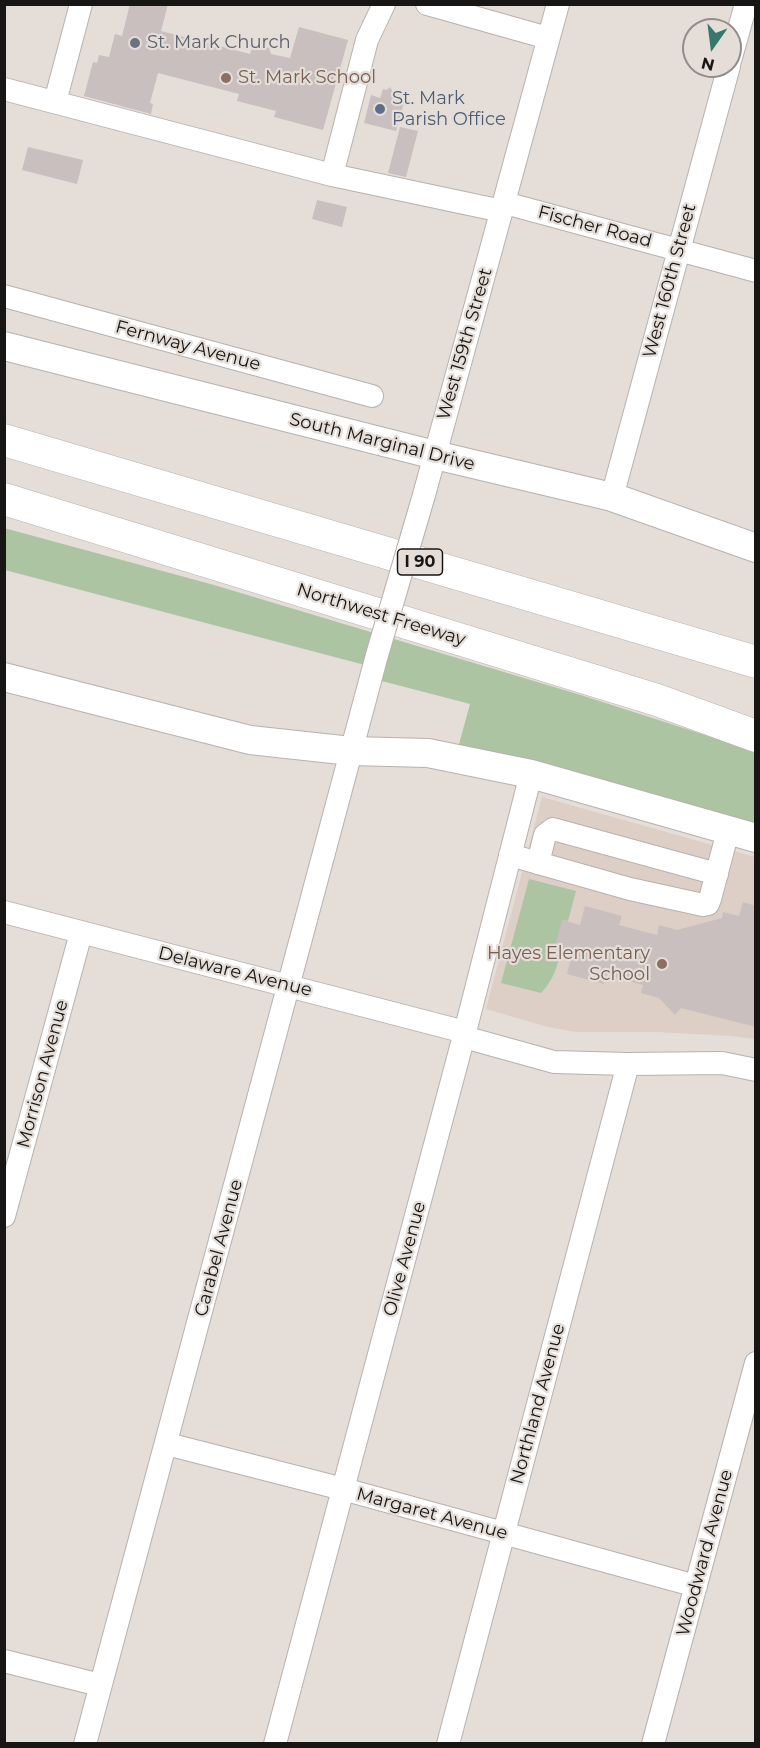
<!DOCTYPE html>
<html>
<head>
<meta charset="utf-8">
<style>
	body { margin:0 }
	#map { position:relative; width:760px; height:1748px; overflow:hidden; background:#e4ddd8; font-family:Montserrat,sans-serif }
	canvas { display:block }
	.frame { position:absolute; inset:0; border:6px solid #181614; pointer-events:none }
	.north { position:absolute; left:682px; top:18px; width:60px; height:60px; box-sizing:border-box; background:#e4ddd8; border:2px solid #928d8a; border-radius:50%; rotate:194deg; font-size:16px; font-weight:700; line-height:24px; text-align:center; color:#181614 }
	.north::after { content:''; display:block; margin:auto; width:21px; height:27px; background:#35796c; clip-path:polygon(50% 0,100% 100%,50% 72%,0 100%) }
</style>
</head>
<body>
<div id="map">
<canvas width="760" height="1748"></canvas>
<div class="frame"></div>
<div class="north">N</div>
</div>
<script>
const ctx = document.querySelector('canvas').getContext('2d');
ctx.lineJoin = 'round';
function paint(path, color) { ctx.fillStyle = color; ctx.fill(path, 'evenodd'); }
function trace(path, color, width, dash) { ctx.strokeStyle = color; ctx.lineWidth = width; ctx.lineCap = dash ? 'butt' : 'round'; ctx.setLineDash(dash || []); ctx.stroke(path); }
function drawText(font, color, halo, rows, align = 'center') {
  ctx.font = font + ' Montserrat,sans-serif'; ctx.lineWidth = 4.5; ctx.setLineDash([]); ctx.textBaseline = 'middle'; ctx.strokeStyle = halo; ctx.fillStyle = color; for (const [text, x, y, turn = 0] of rows) {
    ctx.save(); ctx.translate(x, y); ctx.rotate((+turn || 0) * Math.PI / 180); ctx.textAlign = isNaN(turn) ? turn : align; if (halo) ctx.strokeText(text, 0, 0); ctx.fillText(text, 0, 0); ctx.restore();
  }
}
const built = new Path2D(`
	M542,797L755,857V1039L731,1036L658,1032H576L548,1027L486,1009Z`);
const green = new Path2D(`
	M4,528L214,585L584,696L733,744L755,753V825L458,748L470,704L378,680L380,669L5,570Z
	M529,879L576,891L568,921L562,920C561,948 561,972 541,993L501,983Z`);
const building = new Path2D(`
	M130,4H168L161,31L250,54L252,48H255L259,45L269,48L271,54L290,58L299,27L348,40L323,130L274,117L276,111L237,101L239,94L158,73L150,103L153,104L151,114L84,96L93,62L97,63L99,55L109,57L115,34L122,36Z
	M390,87L393,92L406,95L396,131L364,123L371,95L380,98L383,89L387,90Z
	M400,127L418,131L406,177L388,173Z
	M28,147L83,160L77,184L22,170Z
	M317,200L347,207L342,227L312,219Z
	M743,902L756,906V1027L681,1008L675,1015L659,998L641,993L643,985L606,975L604,984L567,974L572,954L554,950L562,920L580,925L585,906L622,916L619,925L657,935L659,925L677,930L722,918L723,912L739,916Z`);
const minor = new Path2D(`
	M427,4L548,38
	M730,61L746,4
	M4,89L332,175L367,40L384,4
	M55,102L81,4
	M332,175L502,211
	M505,203L756,271
	M4,296L372,396
	M424,495L558,4
	M612,497L729,66
	M510,855L630,889L703,905L708,904L710,899L728,831
	M538,863L545,835L553,829L717,874
	M4,912L465,1032
	M464,1037L554,1062L628,1064L722,1063L756,1070
	M4,1216L81,933
	M167,1444L343,1489L696,1586
	M4,1661L100,1685
	M85,1744L377,655
	M275,1744L465,1032L531,774
	M448,1744L628,1064
	M653,1744L756,1363`);
const major = new Path2D(`
	M4,346L435,455L612,497L756,548
	M4,677L250,740L351,751L428,753L531,774L756,838`);
const highway = new Path2D(`
	M4,440L756,662
	M4,499L657,700L756,736`);
const minorBridge = new Path2D(`
	M377,655L424,495`);
const markers = [
	[135,43,6,"#6b7280"],
	[226,78,6,"#8d6e63"],
	[380,109,6,"#5c6f8a"],
	[662,964,6,"#8d6e63"]
];
const shields = [
	[420,562,45]
];
const shieldNames = [
	["I 90",420,562]
];
const worshipNames = [
	["St. Mark Church",147,43]
];
const educationNames = [
	["St. Mark School",238,78],
	["Hayes Elementary",650,954,"right"],
	["School",650,975,"right"]
];
const serviceNames = [
	["St. Mark",392,99],
	["Parish Office",392,120]
];
const streetNames = [
	["Fischer Road",595,227,15],
	["West 160th Street",670,281,-75],
	["West 159th Street",465,344,-74],
	["Fernway Avenue",188,346,15],
	["South Marginal Drive",382,442,14],
	["Northwest Freeway",381,615,17],
	["Delaware Avenue",235,972,14],
	["Morrison Avenue",43,1074,-75],
	["Carabel Avenue",219,1248,-75],
	["Olive Avenue",405,1259,-75],
	["Northland Avenue",538,1404,-75],
	["Margaret Avenue",432,1514,15],
	["Woodward Avenue",705,1553,-75]
];
paint(built, '#ddcfc6');
paint(green, '#adc4a3');
paint(building, '#c8bfbe');
trace(minor, '#b8b1ad', 24);
trace(major, '#b8b1ad', 30);
trace(highway, '#b8b1ad', 33);
trace(minor, '#fff', 22);
trace(major, '#fff', 28);
trace(highway, '#fff', 32);
trace(minorBridge, '#b8b1ad', 24, []);
trace(minorBridge, '#fff', 22);
for (const [x, y, r, color] of markers) { const dot = new Path2D(); dot.arc(x, y, r, 0, 2 * Math.PI); ctx.fillStyle = color; ctx.fill(dot); trace(dot, '#e4ddd8', 2); }
for (const [x, y, w] of shields) { const box = new Path2D(); box.roundRect(x - w / 2, y - 13, w, 26, 4.5); ctx.fillStyle = '#e4ddd8'; ctx.fill(box); trace(box, '#181614', 1.5); }
drawText('bold 16px', '#181614', null, shieldNames);
drawText('18px', '#5b616d', '#e4ddd8', worshipNames, 'left');
drawText('18px', '#785e54', '#e4ddd8', educationNames, 'left');
drawText('18px', '#4e5e75', '#e4ddd8', serviceNames, 'left');
drawText('18px', '#181614', '#e4ddd8', streetNames);
</script>
</body>
</html>
